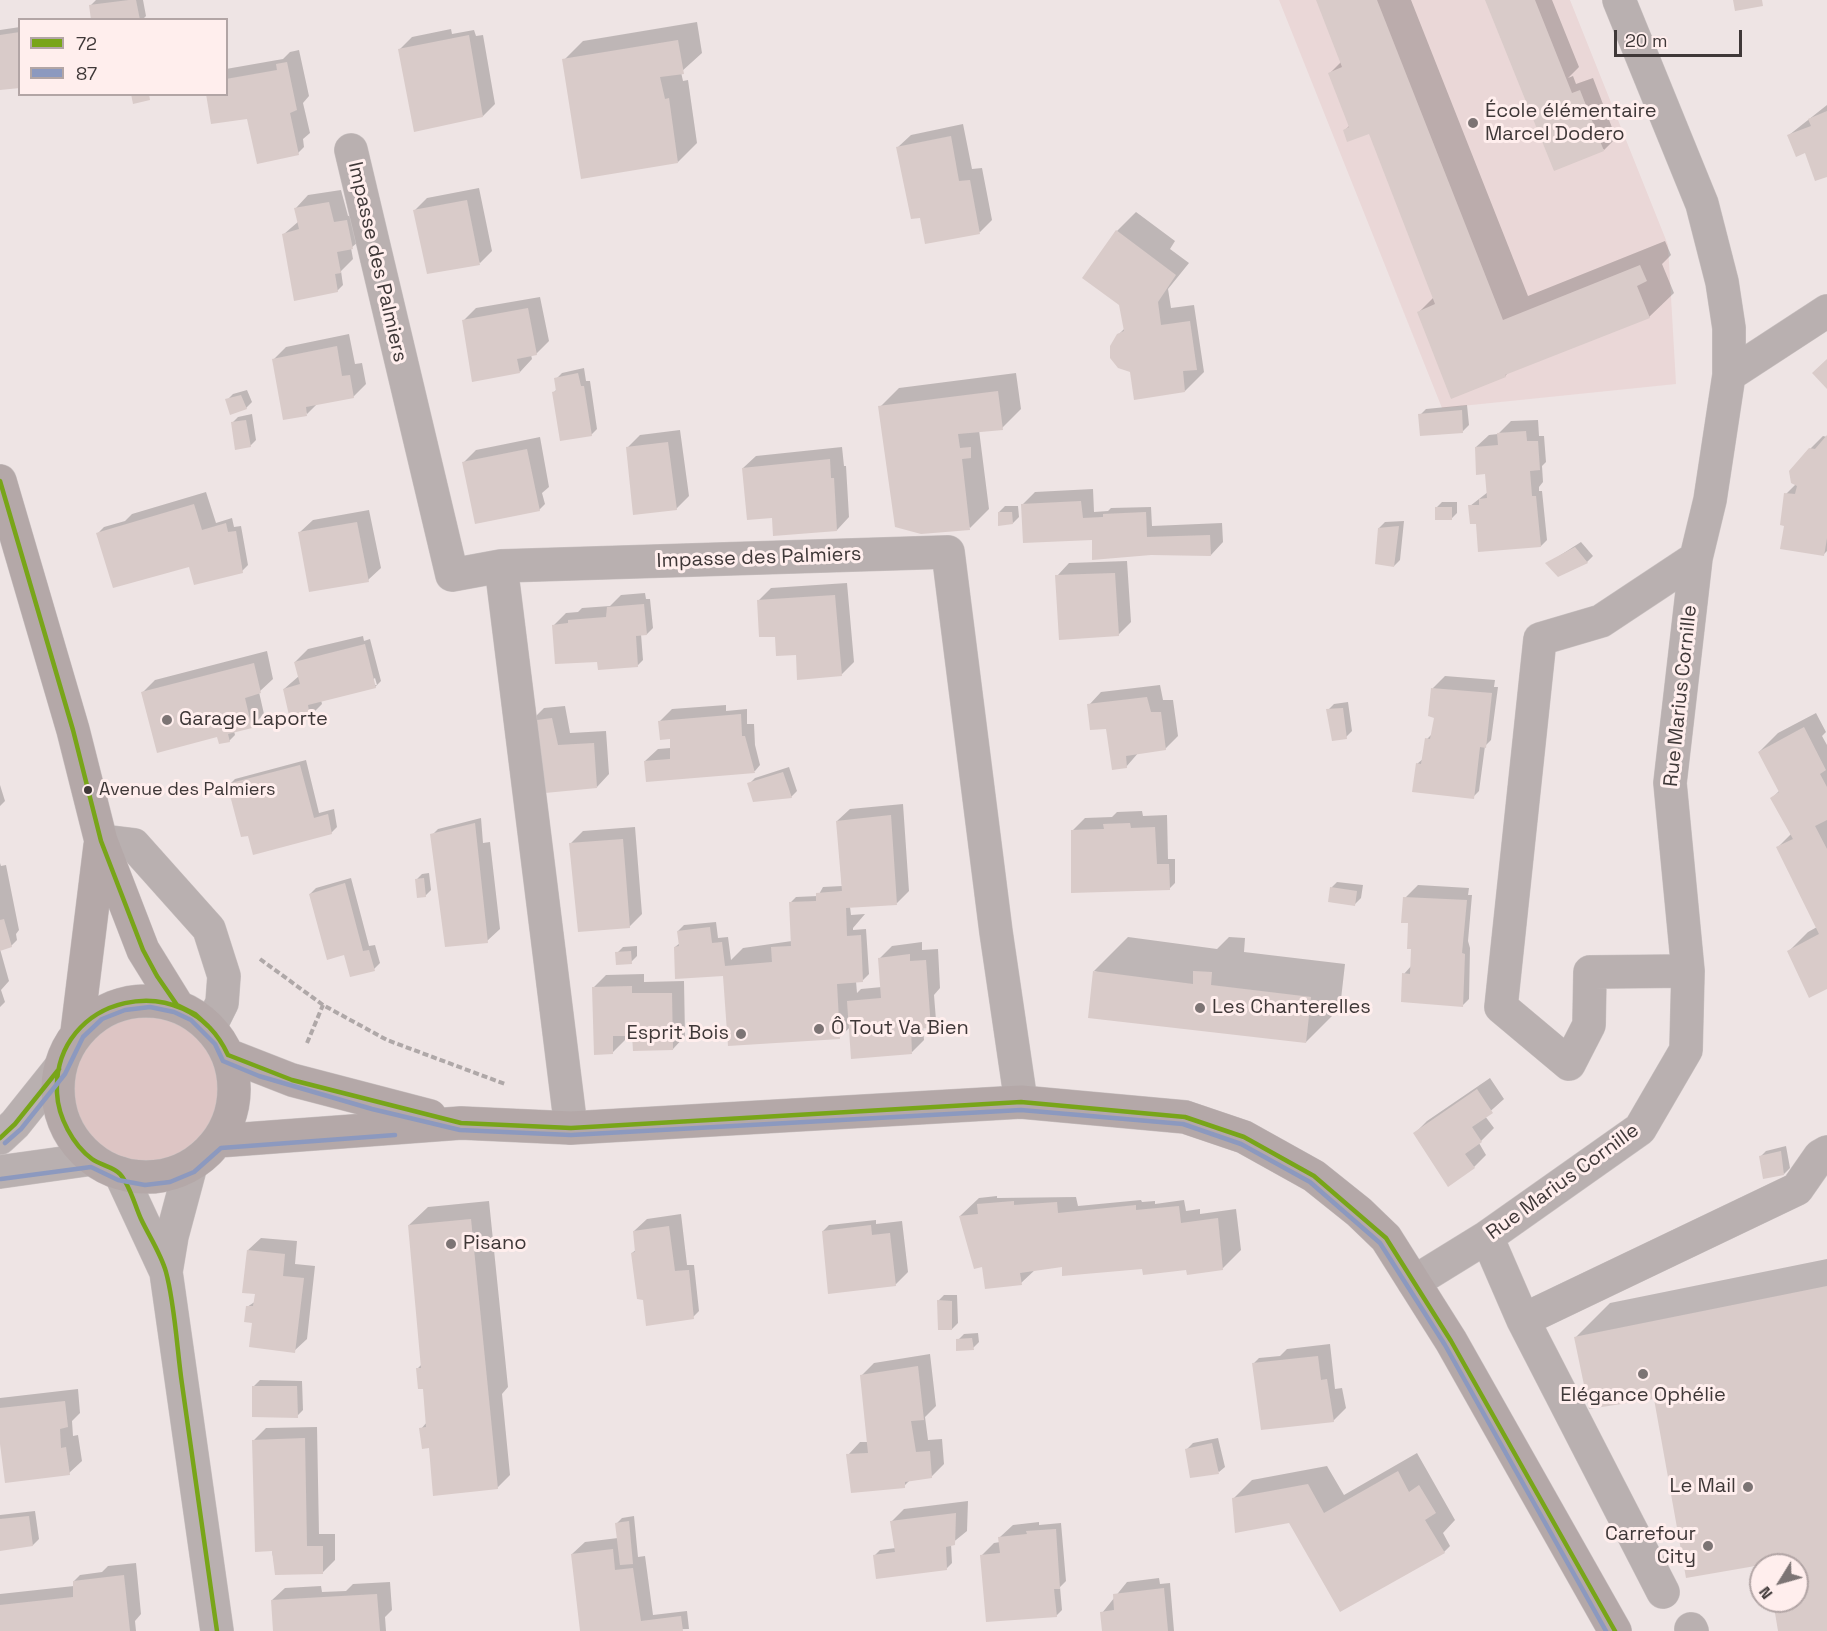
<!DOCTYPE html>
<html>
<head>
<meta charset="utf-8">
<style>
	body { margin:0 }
	#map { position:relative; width:1827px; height:1631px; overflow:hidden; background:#eee4e4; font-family:"Space Grotesk",sans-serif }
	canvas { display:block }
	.legend { position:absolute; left:18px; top:18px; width:210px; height:78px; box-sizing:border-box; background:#ffeeed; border:2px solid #b2a5a5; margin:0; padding:8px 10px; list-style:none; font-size:18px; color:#3f3838 }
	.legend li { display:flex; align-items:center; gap:12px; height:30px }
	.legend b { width:30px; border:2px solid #b2a5a5 }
	.north { position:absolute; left:1749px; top:1553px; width:60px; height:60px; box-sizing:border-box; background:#ffeeed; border:2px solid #b2a5a5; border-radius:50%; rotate:233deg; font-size:16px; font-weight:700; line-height:24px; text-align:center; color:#3f3838 }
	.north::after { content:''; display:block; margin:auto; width:21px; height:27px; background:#7c7474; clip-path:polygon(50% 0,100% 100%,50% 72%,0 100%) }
	.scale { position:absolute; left:1614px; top:30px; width:128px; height:27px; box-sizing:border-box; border:3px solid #3f3838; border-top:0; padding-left:8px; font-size:18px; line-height:21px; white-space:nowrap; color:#3f3838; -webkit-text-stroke:4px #ffeeed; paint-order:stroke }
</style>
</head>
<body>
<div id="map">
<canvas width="1827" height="1631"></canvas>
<ul class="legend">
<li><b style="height:8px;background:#78a519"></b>72</li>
<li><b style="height:8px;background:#8c99bf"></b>87</li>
</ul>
<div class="north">N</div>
<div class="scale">20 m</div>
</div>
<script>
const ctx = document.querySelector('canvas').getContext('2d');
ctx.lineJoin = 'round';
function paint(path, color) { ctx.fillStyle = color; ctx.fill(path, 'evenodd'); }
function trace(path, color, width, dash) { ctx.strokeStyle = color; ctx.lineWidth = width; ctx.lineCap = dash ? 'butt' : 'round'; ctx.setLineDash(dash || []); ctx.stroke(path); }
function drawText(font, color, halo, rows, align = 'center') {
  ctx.font = font + ' "Space Grotesk",sans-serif'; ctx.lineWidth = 6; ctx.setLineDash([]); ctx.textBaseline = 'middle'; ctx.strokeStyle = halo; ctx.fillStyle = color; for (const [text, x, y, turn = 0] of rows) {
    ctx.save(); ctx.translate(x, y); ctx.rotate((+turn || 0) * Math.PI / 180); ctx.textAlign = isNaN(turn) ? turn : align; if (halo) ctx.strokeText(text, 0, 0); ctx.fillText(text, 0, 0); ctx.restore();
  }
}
const built = new Path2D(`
	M1279,0H1570L1668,245L1676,384L1442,408Z`);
const green = new Path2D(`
	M58 1088a88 88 0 1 1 176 0a88 88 0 1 1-176 0Z`);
const shadow = new Path2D(`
	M96,0H143L146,16L142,20H92L91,5Z
	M1318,0H1411L1528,296L1665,241L1671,255L1662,264L1674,293L1649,317L1510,371L1505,376L1418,313L1434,297L1369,132L1345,130L1350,125L1330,73L1342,61Z
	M1488,0H1552L1579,67L1568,78L1573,76L1576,84L1593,78L1616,138L1604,150Z
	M697,22L702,53L681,72L683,81L688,80L697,143L678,162L564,60L583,41Z
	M20,27V86L0,89V30Z
	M451,29L452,34L474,30L476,36L483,35L495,104L483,116L399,50L412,37Z
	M299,50L309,96L303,103L310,133L303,139L304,147L298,153L226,94V69L283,59L290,52Z
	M1827,105V175L1789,135Z
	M963,124L972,169L982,168L992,220L980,232L921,215L898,147L911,135Z
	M479,188L492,251L480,263L415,210L427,198Z
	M341,190L348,216L353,215L358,242L351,248L353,259L341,271L343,285L337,291L284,234L299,221L296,208L308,195Z
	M1136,212L1175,241L1170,249L1189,263L1168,289L1171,308L1194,305L1204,372L1185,391L1131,369L1118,335L1125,328L1121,305L1084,277L1117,231Z
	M540,297L549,341L536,354L531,355L532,359L520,372L464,320L476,308Z
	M349,334L355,364L362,363L366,384L353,397L317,404L307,414L274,359L286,347Z
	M584,368L586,381H590L597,429L591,435L554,392L557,389L556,379L562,373Z
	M1016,373L1021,409L1002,428L979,430L989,509L970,528L880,407L899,388Z
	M247,390L252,402L246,408L227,400L233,394Z
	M1467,405L1469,425L1463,431L1420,415L1426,409Z
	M252,414L256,440L250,446L232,423L238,417Z
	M1538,420L1539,436H1544L1546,462L1542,466L1543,482L1539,487V491H1542L1547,540L1541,546L1478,524L1470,506L1488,492L1486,473L1476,447L1489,435L1498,434L1511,421Z
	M680,430L689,496L676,509L627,448L640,435Z
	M1823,436L1827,437V551L1824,554L1786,525V494L1796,484L1810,449Z
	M540,437L549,487L542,493L545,504L539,510L464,462L476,450Z
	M842,447L844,466H846L849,517L837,530L774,516L743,468L756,456Z
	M1093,489L1094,512L1108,511L1111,508L1151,507L1152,526L1222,523L1223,542L1211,555L1093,539L1022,505L1035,492Z
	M206,492L216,523L232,518L234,527L241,526L248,565L242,571L191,567L98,533L104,527L125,521L132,514Z
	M1442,502H1457V513L1451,519L1436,508Z
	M1005,506H1018L1019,517L1013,523L999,512Z
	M369,510L381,568L368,580L300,532L313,520Z
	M1404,521L1400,560L1394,566L1379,528L1385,522Z
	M1581,542L1593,556L1587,562L1558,575L1548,563Z
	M1127,561L1131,622L1118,635L1057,576L1069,563Z
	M847,583L854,662L841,675L798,653L776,637L758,601L771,588Z
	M645,593L646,599H650L653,628L647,634H641L643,660L637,666L598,660L553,626L566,613L578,612L582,608L610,606L621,595Z
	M363,636L364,641L370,639L381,681L375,687L321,700L322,704L309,717L284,689L299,676L295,662L308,649ZM375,678L377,685H373L372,680Z
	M267,651L273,679L259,692L264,714L251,727L234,731L235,735L229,741L219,738L143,692L155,680Z
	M1445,676L1495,680L1494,687H1498L1491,740L1485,746L1479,791L1473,797L1417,764L1424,758L1427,739L1433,733L1435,717L1433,688Z
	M1160,685L1163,700H1173L1178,736L1165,749L1139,752L1126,767L1108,727L1089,705L1101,692Z
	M1348,702L1352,731L1346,737L1328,710L1334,704Z
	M726,705V711L747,709V724H754L755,745L760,765L755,771L647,780L645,761L658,749L671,748L672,738L660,721L672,709Z
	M565,706L570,733L606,731L609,774L597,787L531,721L544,708Z
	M1816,713L1826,732L1822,736L1827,745V987L1789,951L1808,932L1817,927L1778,847L1792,833L1772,798L1780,790L1759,752L1778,733Z
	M306,760L319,813L334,809L337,827L331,833L249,834L229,785L235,779Z
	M789,767L797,791L791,797L749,784L755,778Z
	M0,785L5,801L0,806Z
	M903,804L909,891L897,903L850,907L851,915L865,914L853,928V930L866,929L869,974L863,980L856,981L857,993L861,989L882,987L880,958L892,946L922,942V950L938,949L940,988L934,995L936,1020L930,1026L923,1027L924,1040L912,1052L850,1027L840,1037L725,972L675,947L680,943L678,931L684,925L716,922L718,938L728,937L731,960L743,948L792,941L790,903L796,897L818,896L823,887L842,886L837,821L850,809Z
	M1142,811L1143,816L1167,815L1168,859H1175V883L1169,889L1073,830L1085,818L1112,817L1117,812Z
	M481,818L483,843L490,842L500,929L487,941L432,835L438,829Z
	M635,827L642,914L629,927L570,844L583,831Z
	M0,863L1,866L6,865L19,930L16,934L17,940L11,946L0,949L9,981L1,990L5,1002L0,1007Z
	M429,873L431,890L425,896L416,880L422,874Z
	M351,878L369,946L375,945L380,963L374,969L345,953L310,894L316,888Z
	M1337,882L1363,885L1361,898L1355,904L1331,888Z
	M1418,885L1469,888L1468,895H1472L1468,941L1470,948L1469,999L1463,1005L1404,974L1412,965L1410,922L1405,898Z
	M1128,937L1217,949L1229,937L1245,938L1244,952L1345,964L1340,1008L1306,1042L1094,971Z
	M637,946V956L631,962L617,953L623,947Z
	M644,974V982L684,981L685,1036L673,1049L634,1034H625V1040L612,1053L593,988L606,975Z
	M1490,1078L1504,1099L1485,1116L1494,1128L1479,1143L1486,1155L1474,1167L1415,1133L1427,1121Z
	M1786,1146L1790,1168L1784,1174L1760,1157L1766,1151Z
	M997,1196V1198L1076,1197L1078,1206L1141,1200L1142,1202L1155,1201V1204L1184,1200L1186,1211L1200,1209V1214L1236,1209L1241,1250L1222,1269L1063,1265L1036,1269L1021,1283L983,1264L960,1216L979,1198Z
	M489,1201L508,1387L502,1394L510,1475L497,1488L431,1447L421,1429L427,1422L424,1387L417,1369L422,1364L409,1225L428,1207Z
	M681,1214L687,1265H694L699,1311L693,1317L645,1299L632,1253L637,1249L634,1231L647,1219Z
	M876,1220V1224L902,1221L908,1272L895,1285L823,1231L829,1225Z
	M261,1238L297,1241L295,1264L315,1266L307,1339L294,1351L253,1322L247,1307L256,1301V1293L248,1250Z
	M1827,1259V1631H1780L1774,1601H1797V1565H1768L1655,1398L1576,1337L1610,1303Z
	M944,1295H957L958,1323L952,1329L938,1301Z
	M978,1333L979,1342L973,1348L958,1340L964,1334Z
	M1330,1344L1335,1389L1342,1388L1346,1408L1333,1421L1253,1364L1259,1358L1280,1356L1287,1349Z
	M930,1354L936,1406L925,1417L928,1440L942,1439L944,1464L931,1477L911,1479L904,1486L848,1455L860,1442H868L861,1376L874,1363Z
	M260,1380L302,1381L303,1410L297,1416L254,1386Z
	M78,1389L80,1413L72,1421L73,1436L78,1435L82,1461L69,1473L0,1433V1398Z
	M317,1427L319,1534H335V1560L323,1572L276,1574L253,1441L266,1428Z
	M1218,1438L1225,1467L1219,1472L1187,1449L1193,1443Z
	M1417,1453L1455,1520L1443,1533L1450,1546L1444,1552L1289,1521L1233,1499L1252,1480L1327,1466L1344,1495Z
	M968,1501L967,1531L951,1544L952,1563L946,1569L874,1556L880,1550L896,1548L892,1521L904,1509Z
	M35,1511L39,1539L33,1545L0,1549V1515Z
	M634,1516L638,1557L645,1556L653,1615L687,1611L689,1629L581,1631L572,1554L585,1542L618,1538L616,1524L622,1518Z
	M1039,1522V1525L1061,1523L1066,1581L1060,1587L1062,1610L1056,1616L982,1555L994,1543L1000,1542V1537L1013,1525Z
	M136,1563L141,1614L135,1621L136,1631H0V1594L74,1586V1581L80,1575L102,1572L108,1566Z
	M1159,1578L1160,1584L1170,1583L1174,1631H1103L1102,1613L1127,1582Z
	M390,1582L392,1610L385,1617L386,1631H275L272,1600L285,1588L321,1586L322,1592L346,1591L353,1584Z`);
const building = new Path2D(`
	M129,0H136L140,20H91L89,5Z
	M1316,0H1377L1503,320L1640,265L1647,281L1637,286L1650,318L1505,375L1506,377L1451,399L1417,312L1435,304L1369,134L1347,142L1343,130L1349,127L1328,73L1342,67Z
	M1485,0H1535L1572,93L1580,90L1604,151L1554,171Z
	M1733,0H1762L1763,6L1735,11Z
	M20,32V88L0,90V35Z
	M469,35L483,117L414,132L398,49Z
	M678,40L684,74L660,77L665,99L669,98L678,163L581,179L562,59Z
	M287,62L297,110L290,113L299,155L257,164L247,119L211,124L206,94H226V79L277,70L276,64Z
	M131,94H149L150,100L133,104Z
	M1827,111V177L1815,181L1805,153L1796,157L1787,135L1811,126L1808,119Z
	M951,136L959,181L970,180L980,234L925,244L920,218L911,219L896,147Z
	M467,200L480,265L427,274L413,210Z
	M329,202L334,222L347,220L353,249L337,252L341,273L335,274L338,292L294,301L282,234L299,229L294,208Z
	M1116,230L1176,275L1158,302L1161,325L1190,321L1197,370L1183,371L1185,392L1134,400L1130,372L1118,368L1110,358V346L1117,334L1124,331L1119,305L1082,278Z
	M528,308L537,355L517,359L520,373L472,382L462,320Z
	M337,346L342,376L350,375L354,398L306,407L307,416L283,420L272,359Z
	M1827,359V389L1812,373Z
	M578,373L581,386H584L592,436L560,441L552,392L556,391L554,378Z
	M998,391L1003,430L958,434L960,448L971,447V458L962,459L970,530L921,534L895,527L878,406Z
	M241,395L247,409L230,415L225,399Z
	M1462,410L1463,433L1420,436L1418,414Z
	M246,420L251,447L235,450L231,422Z
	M1526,431L1527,441H1538L1540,470L1530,471L1532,496H1536L1541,547L1478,552L1476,524H1470L1468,505H1479V499L1487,498L1485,474L1476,475L1475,447L1498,445L1497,433Z
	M1827,435V538L1824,556L1780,549L1784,526L1780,525L1784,493L1795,494L1797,486L1791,483L1789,471L1809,448L1815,449Z
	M668,442L677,510L633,515L626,447Z
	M527,449L540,511L475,524L462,462Z
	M830,459L831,478H834L837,531L773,536L772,518L747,520L742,468Z
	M1081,501L1083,518L1103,517V514L1146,512L1147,537L1210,535L1211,556L1151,555L1092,560V540L1023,543L1021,504Z
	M194,504L202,530L226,523L228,532L236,531L243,573L194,585L189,567L113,588L96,533Z
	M1435,507H1452V520H1435Z
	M998,512H1012L1013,524L998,526Z
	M357,522L369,582L309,592L298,532Z
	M1399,526L1394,567L1375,564L1378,528Z
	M1575,547L1588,563L1558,577L1545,563Z
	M1115,573L1119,636L1059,640L1055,575Z
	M835,595L842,676L797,680L796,655L776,656L775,637H759L757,600Z
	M644,604L647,635L636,636L638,667L598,670L597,662L555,664L552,625L568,623V620L606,617L607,607Z
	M365,644L376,688L308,705L310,718L291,724L283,689L300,684L294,662Z
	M254,663L261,693L245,698L252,728L228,734L230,742L219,744L217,737L157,753L141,692Z
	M1431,688L1492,693L1486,748L1480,747L1474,799L1412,792L1416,763L1421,764L1425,738L1430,739L1434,718L1428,716Z
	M1147,697L1151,712H1161L1166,750L1126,756L1127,768L1112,770L1106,729L1090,730L1087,704Z
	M1343,708L1347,739L1332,741L1326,709Z
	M741,714L742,736H745L755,773L646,782L644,761L670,759V739L660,740L658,721Z
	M552,718L558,745L594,743L597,788L545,793L530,721Z
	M1804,727L1826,770L1820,774L1827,787V820L1815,826L1827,849V989L1809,998L1787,951L1819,934L1776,847L1793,839L1770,798L1779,792L1758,752Z
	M300,765L314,818L328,814L332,834L253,855L248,836L241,837L227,784Z
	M783,772L792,798L753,802L747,783Z
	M891,815L897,905L846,908L847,936L861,935L863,982L837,984L840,1039L728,1046L723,976L675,979L674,947L679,946L677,931L710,927L712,943L722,942L725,966L772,962L771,947L791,946L789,902L816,901V893L842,891L836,821Z
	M475,823L488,943L445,947L430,834Z
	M1130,823L1131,828L1155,827L1157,864H1169L1170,890L1071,893V830L1104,829L1103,824Z
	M623,839L630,928L578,932L569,843Z
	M424,878L426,897L417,898L415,879Z
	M345,883L363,951L369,950L375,971L350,977L344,955L327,960L309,894Z
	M1330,887L1357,891L1355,906L1328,902Z
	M1403,897L1467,900L1462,953L1465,954L1463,1007L1401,1002L1402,973L1410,974L1411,949H1407L1408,923H1401Z
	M4,919L12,947L0,951V920Z
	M631,951L632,964L616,965L615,952Z
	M910,954V961L926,960L931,1028L911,1029L912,1054L851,1059L847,1001L881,998L878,958Z
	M1093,971L1193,984V971L1212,972L1211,985L1311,997L1306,1043L1088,1018Z
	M632,986V993H672L673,1050L633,1051L632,1036H613V1054L594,1055L592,987Z
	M1477,1089L1493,1113L1472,1127L1482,1142L1465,1154L1475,1168L1448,1187L1413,1133Z
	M1781,1151L1784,1175L1763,1179L1759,1156Z
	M1014,1201V1205L1057,1202L1058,1213L1136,1205V1210L1179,1206L1181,1223L1218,1218L1223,1270L1187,1275L1186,1270L1143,1275L1142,1269L1062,1276V1267L1020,1273L1022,1285L985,1289L982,1267L974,1269L959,1216L978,1214L977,1204Z
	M471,1219L498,1489L433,1496L429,1448L422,1449L419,1428L426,1427L423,1389H418L416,1368H421L408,1225Z
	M871,1225L872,1235L890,1233L896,1286L828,1294L822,1231Z
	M669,1226L675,1271L689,1270L694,1319L646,1326L643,1300L637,1299L631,1253L635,1252L633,1231Z
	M247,1250L285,1254L283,1276L304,1278L295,1353L249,1347L252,1323L244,1322L246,1306H253L255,1294L242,1293Z
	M1827,1286V1631H1778L1773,1601H1797V1565H1761L1686,1578L1654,1399L1589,1409L1574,1337Z
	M937,1300L952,1301V1330H938Z
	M972,1338L974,1350L956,1351V1339Z
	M1318,1356L1321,1380L1327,1379L1334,1422L1261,1430L1252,1363Z
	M918,1366L924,1420L911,1421L916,1452L930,1451L932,1478L905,1482V1488L851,1493L846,1454L868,1453L860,1375Z
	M252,1386H297L298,1418L252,1417Z
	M65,1401L68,1427L60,1429L61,1448L66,1447L70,1475L5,1483L0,1444V1408Z
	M305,1438L307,1546H323V1574L275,1575L272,1551L255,1552L252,1440Z
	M1212,1443L1219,1474L1190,1478L1185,1449Z
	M1398,1471L1409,1492L1419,1485L1436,1513L1425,1520L1445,1553L1340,1612L1289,1523L1235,1533L1232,1498L1308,1484L1324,1513Z
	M956,1513L955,1545L946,1547L947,1570L876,1579L873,1555L895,1552L890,1521Z
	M29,1516L33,1546L0,1551V1519Z
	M629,1521L633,1564L620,1565L615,1523Z
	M1056,1529L1060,1589H1054L1057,1617L986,1622L980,1555L1000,1553L998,1537L1027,1534L1026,1531Z
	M613,1549L615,1570L633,1568L641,1621L681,1616L683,1631H580L571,1554Z
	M124,1575L130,1631H0V1605L73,1597V1581Z
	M1164,1588L1168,1631H1102L1100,1612L1114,1610L1113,1594Z
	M377,1594L380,1631H273L271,1600Z`);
const path = new Path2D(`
	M260,959L323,1005L387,1040L505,1084
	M307,1043L323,1005`);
const minor = new Path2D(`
	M351,150L452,575L501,566L948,552L996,932L1021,1102
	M1729,375L1827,311
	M501,566L571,1128
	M101,841L134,845L209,929L224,976L222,1003L210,1027
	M1688,971L1590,972L1589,1025L1569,1064L1501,1007L1540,639L1601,621L1696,558
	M0,1138L15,1124L59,1069
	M0,1172L92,1159
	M120,1173L166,1272L217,1631
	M1487,1237L1523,1320L1663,1592
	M166,1272L172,1236L191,1165
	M1414,1282L1487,1237L1640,1129L1686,1050L1688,971L1670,783L1696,558L1710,500L1729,375V328L1722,282L1702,204L1619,0
	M1523,1320L1797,1189L1820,1156L1827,1152
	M1691,1629L1692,1631`);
const major = new Path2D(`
	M0,481L73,730L101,841L143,950L177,1005
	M58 1089a88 88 0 1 1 176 0a88 88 0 1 1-176 0Z
	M77,1032L100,846
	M228,1055L292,1080L430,1116
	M218,1141L461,1123L571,1128L1021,1102L1185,1117L1244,1137L1314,1176L1359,1212L1386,1238L1451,1341L1615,1631`);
const bus1 = new Path2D(`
	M0,481L73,730L101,841L143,950L157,976L177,1005L195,1014L208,1026
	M228,1055L292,1080L461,1123L571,1128L1021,1102L1185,1117L1244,1137L1314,1176L1386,1238L1451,1341L1615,1631
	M0,1138L15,1124L59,1069
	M217,1631C205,1549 194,1467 182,1384C177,1350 175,1305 166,1272C161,1254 149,1236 141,1219C135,1206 130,1185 120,1174C114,1167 100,1165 92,1159C73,1145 58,1117 57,1093C52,995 186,964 228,1055`);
const bus2 = new Path2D(`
	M5,1143L21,1129L65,1074L83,1037L102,1019L125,1010L150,1007L174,1012L191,1020L215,1044L223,1061L259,1076L372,1109L460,1130L571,1135L1021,1110L1183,1124L1241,1144L1310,1182L1380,1243L1445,1345L1606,1631
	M1,1179L91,1167L118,1180L145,1185L170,1182L194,1172L221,1148L395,1135`);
const markers = [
	[1473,123,6,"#7c7474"],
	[167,720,6,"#7c7474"],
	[88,790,5,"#3f3838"],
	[1200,1008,6,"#7c7474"],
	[819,1029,6,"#7c7474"],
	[741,1034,6,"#7c7474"],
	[451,1244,6,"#7c7474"],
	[1643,1374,6,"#7c7474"],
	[1748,1487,6,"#7c7474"],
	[1708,1546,6,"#7c7474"]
];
const busNames = [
	["Avenue des Palmiers",99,790]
];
const poiNames = [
	["École élémentaire",1485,112],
	["Marcel Dodero",1485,135],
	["Garage Laporte",179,720],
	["Les Chanterelles",1212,1008],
	["Ô Tout Va Bien",831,1029],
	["Esprit Bois",729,1034,"right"],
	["Pisano",463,1244],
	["Elégance Ophélie",1643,1396,"center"],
	["Le Mail",1736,1487,"right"],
	["Carrefour",1696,1535,"right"],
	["City",1696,1558,"right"]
];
const streetNames = [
	["Impasse des Palmiers",377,262,77],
	["Impasse des Palmiers",759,558,-2],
	["Rue Marius Cornille",1681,696,-84],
	["Rue Marius Cornille",1563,1182,-36]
];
paint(built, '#ead7d7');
paint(green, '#ddc5c4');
paint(shadow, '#0003');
paint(building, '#d9cbc9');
trace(minor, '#cac2c2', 34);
trace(major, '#cac2c2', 34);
trace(path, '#afa8a8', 4, [6, 3]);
trace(minor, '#b9b0b0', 33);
trace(major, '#b4a8a8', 33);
trace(bus1, '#78a519', 4.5);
trace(bus2, '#8c99bf', 4.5);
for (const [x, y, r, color] of markers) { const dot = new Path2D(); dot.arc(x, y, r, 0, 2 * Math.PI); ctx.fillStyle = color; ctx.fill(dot); trace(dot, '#ffeeed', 2); }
drawText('18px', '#3f3838', '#ffeeed', busNames, 'left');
drawText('20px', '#3f3838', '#ffeeed', poiNames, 'left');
drawText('20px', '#3f3838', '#ffeeed', streetNames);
</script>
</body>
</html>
